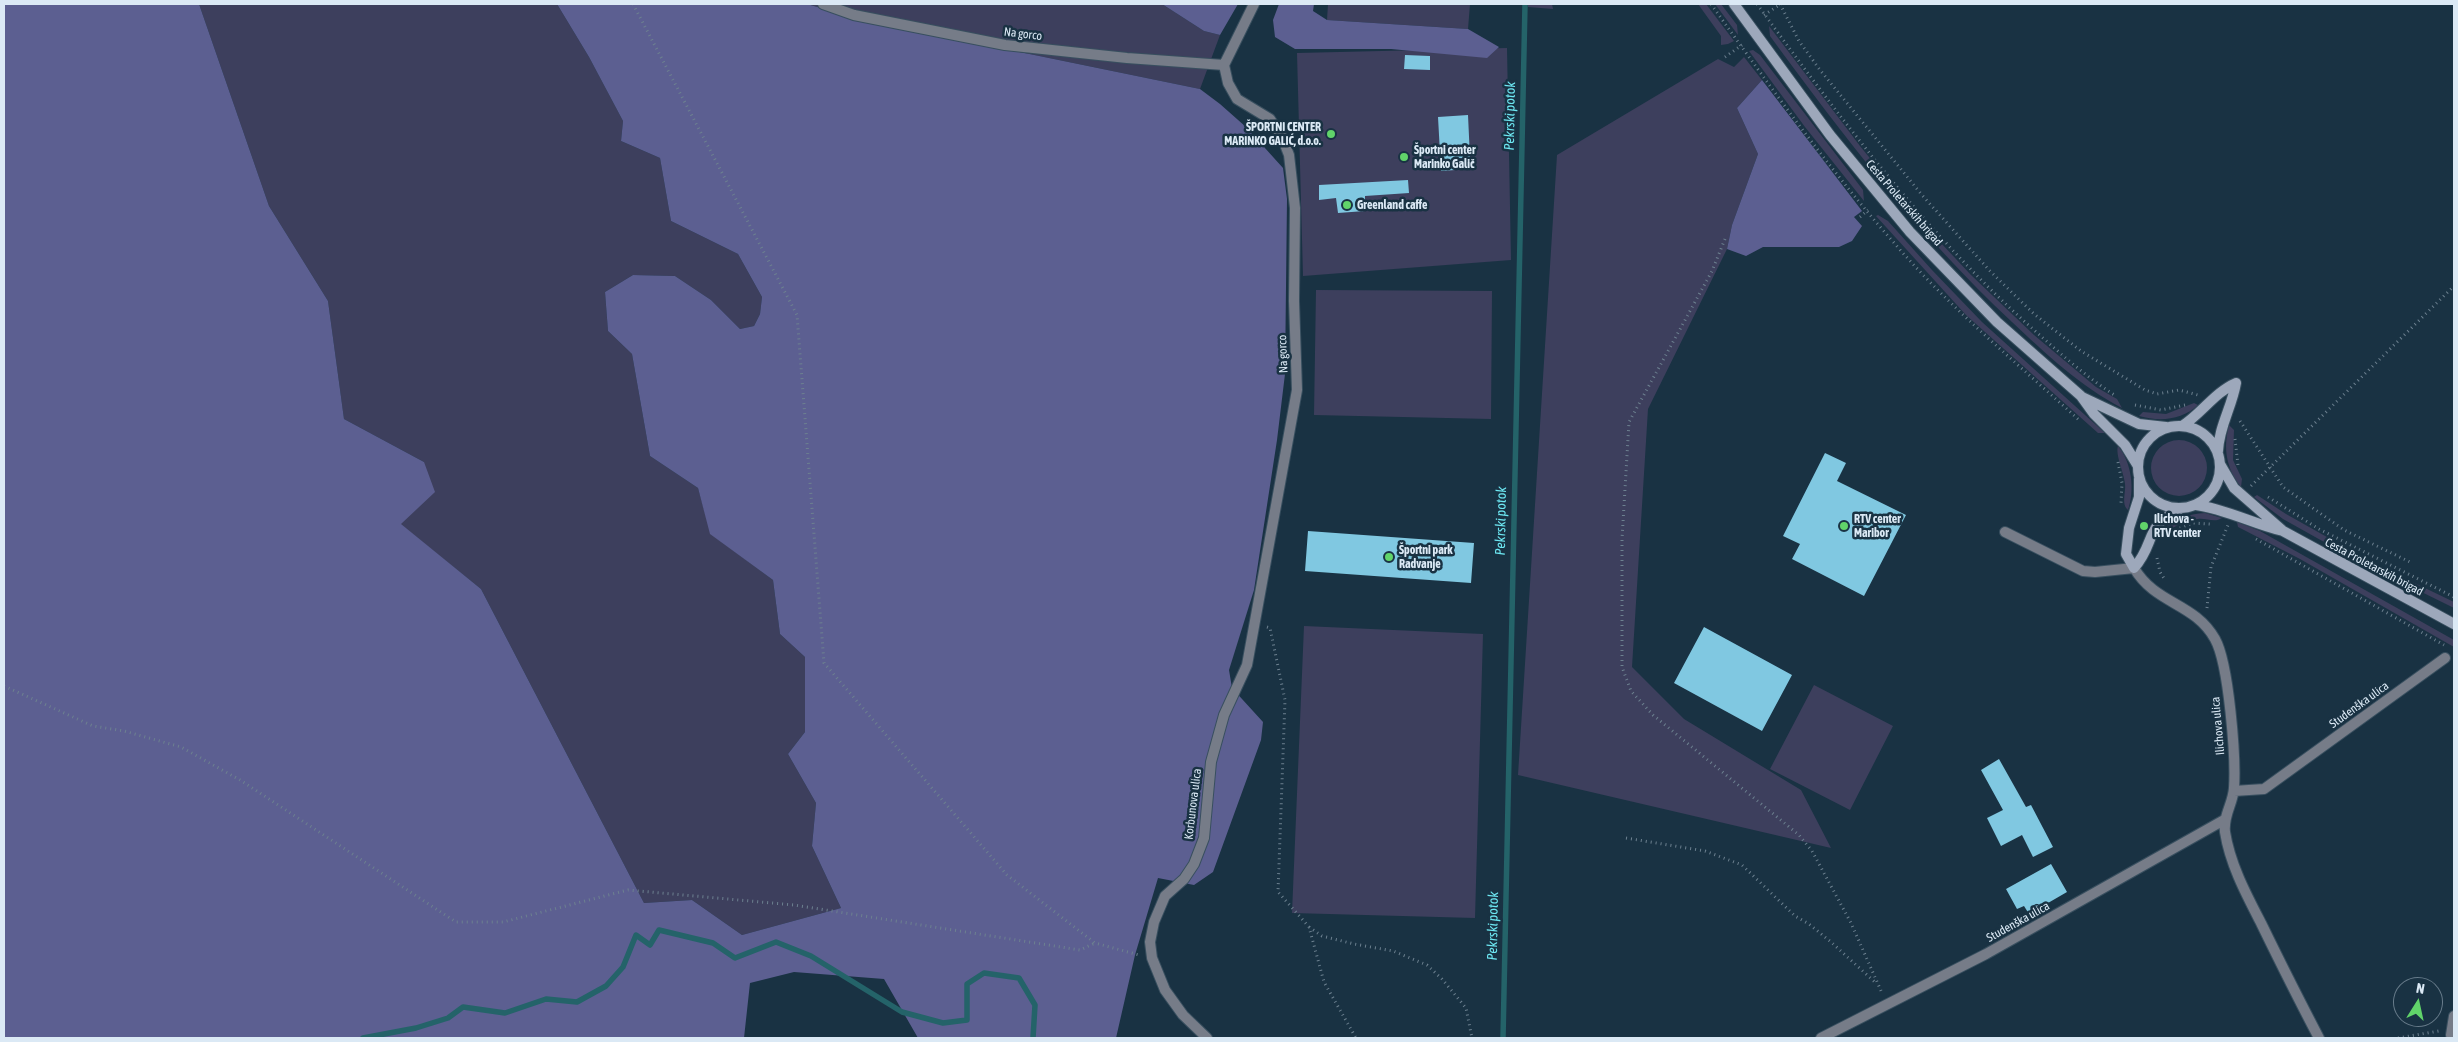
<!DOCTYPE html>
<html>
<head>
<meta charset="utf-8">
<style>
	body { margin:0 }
	#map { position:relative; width:2458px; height:1042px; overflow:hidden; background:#193243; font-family:"Asap Condensed",sans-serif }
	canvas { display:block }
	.frame { position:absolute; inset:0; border:5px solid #dbe9f5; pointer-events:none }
	.north { position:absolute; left:2393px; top:977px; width:50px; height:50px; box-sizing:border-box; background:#193243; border:1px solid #677b8a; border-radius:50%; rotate:10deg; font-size:14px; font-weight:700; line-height:20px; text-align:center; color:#dbe9f5 }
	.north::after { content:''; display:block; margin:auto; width:18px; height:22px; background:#61d46a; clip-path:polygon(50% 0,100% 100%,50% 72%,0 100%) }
</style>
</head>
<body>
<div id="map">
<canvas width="2458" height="1042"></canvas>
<div class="frame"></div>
<div class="north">N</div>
</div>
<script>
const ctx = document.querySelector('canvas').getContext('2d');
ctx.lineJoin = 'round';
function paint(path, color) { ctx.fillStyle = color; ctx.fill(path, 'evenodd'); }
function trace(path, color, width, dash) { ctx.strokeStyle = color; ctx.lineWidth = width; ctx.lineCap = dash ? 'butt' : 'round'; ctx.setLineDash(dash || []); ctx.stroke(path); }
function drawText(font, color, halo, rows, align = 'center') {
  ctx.font = font + ' "Asap Condensed",sans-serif'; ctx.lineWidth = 5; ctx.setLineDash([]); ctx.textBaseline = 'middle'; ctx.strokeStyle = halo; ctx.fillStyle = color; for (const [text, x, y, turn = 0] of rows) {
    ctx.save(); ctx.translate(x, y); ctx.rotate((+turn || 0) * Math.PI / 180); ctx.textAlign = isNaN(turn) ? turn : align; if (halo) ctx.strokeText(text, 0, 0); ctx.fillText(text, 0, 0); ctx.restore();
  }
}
const green = new Path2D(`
	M199,4H557L589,57L623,121L621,141L660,158L671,221L738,254L762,297L760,314L754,326L740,329L711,300L675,276L633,275L605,292L608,331L632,354L650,456L698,488L711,534L773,580L780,634L805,657V732L788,754L816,803L812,846L841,908L742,935L692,900L644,903L481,589L400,524L424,462L344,419L328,301L269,206Z
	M807,4H1162L1204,31L1220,35L1200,89L859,19Z
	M1328,4H1470L1468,29L1327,20Z
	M1528,4H1552L1553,9L1528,7Z
	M1698,4H1706L1734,41L1728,44L1721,45V36Z
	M1715,4H1721L1737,25L1738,35Z
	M1769,26L1860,146L1925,226L1971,275L2034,335L2096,387L2117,399L2122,408C2080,386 2046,354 2012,322C1920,236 1844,137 1770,36Z
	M1507,48L1511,260L1303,276L1297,53Z
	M1753,50L1760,55L1863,190L1864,201L1805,127L1749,51Z
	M1744,57L1762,80L1737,108L1758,154L1732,225L1727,249L1648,409L1632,667L1684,719L1801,790L1831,848L1518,775L1557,155L1718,59L1734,67Z
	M1878,215L1888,221L1932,270L1982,322L2105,433H2098L1966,315L1876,216Z
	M1316,290L1492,291L1491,419L1314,415Z
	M2194,403L2198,405C2182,420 2160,422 2139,416L2143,412L2166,414Z
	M2229,425L2234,430L2233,460L2242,479L2241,487C2226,468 2223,448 2229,425Z
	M2151 468a28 28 0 1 1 56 0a28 28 0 1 1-56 0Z
	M2118,446C2132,463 2135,490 2128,510C2121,504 2126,493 2125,484C2124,473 2115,454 2118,446Z
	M2257,495L2286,514L2366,559L2361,562L2358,561L2283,519L2254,497Z
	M2205,513L2222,518C2215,523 2206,518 2198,519C2187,520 2176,525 2167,532L2161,531C2174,519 2188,514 2205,513Z
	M2237,522L2260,531L2454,640V647L2300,559L2242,529L2238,527Z
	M2375,564L2454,602V608L2375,569Z
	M1304,626L1483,634L1475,918L1292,913Z
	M1814,685L1893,726L1850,810L1770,769Z`);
const forest = new Path2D(`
	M4,4H199L269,206L328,301L344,419L424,462L435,492L401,524L481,589L644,903L692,900L742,935L841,908L812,846L816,803L788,754L805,732V657L780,634L773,580L710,534L698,488L650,456L632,354L608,331L605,292L633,275L675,276L711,300L740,329L754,326L760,314L762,297L738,254L671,221L660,158L621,141L623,121L589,57L557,4H807L859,19L1200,89L1220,104L1246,127L1283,168L1287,199L1285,374L1277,440L1254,590L1229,670L1232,688L1263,722L1261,740L1213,872L1194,885L1158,878L1135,955L1116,1038H918L884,979L794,972L750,983L744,1038H4Z
	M1162,4H1238L1220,35L1204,31Z
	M1279,4H1314L1313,11L1327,20L1468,29L1499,47L1487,58L1391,49H1295L1275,37L1273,20Z
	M1762,80L1862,211L1854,217L1862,226L1852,241L1839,247H1763L1746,256L1727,249L1732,225L1758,154L1737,108Z`);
const stream = new Path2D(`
	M363,1038L416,1028L448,1018L463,1007L505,1013L546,999L577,1002L606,986L623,967L636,935L650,945L659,930L713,943L735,958L776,942L811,956L902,1012L943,1023L967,1020V984L984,973L1019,978L1035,1005L1033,1038
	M1503,1038L1525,4`);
const building = new Path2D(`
	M1405,55L1430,56V70L1404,69Z
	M1468,115L1470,158H1455V170L1441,171L1438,117Z
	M1408,180L1409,193L1365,196V211L1338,213L1336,198L1319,200V185Z
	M1825,453L1846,463L1837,481L1906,515L1864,596L1792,559L1800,544L1783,536Z
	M1308,531L1474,543L1471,583L1305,571Z
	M1704,627L1792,675L1762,731L1674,683Z
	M1999,759L2026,807L2031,805L2053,847L2033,857L2022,835L2001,846L1987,818L2003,810L1981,770Z
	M2051,864L2067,892L2029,914L2024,906L2017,909L2006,889Z`);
const path = new Path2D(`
	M633,4L797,315L824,663L1007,875L1095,943L1139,955
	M1711,4C1769,85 1828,168 1895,244C1951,309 2017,363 2080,421
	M1757,4C1841,119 1926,234 2034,330C2060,353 2086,377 2116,396
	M1780,4L1799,41L1820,70L1922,195L1989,270L2034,314L2081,351L2145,390L2157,394L2179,390L2198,395
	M1764,15L1781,4
	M1725,57L1742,45
	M1860,217L1868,210
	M1725,239L1712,271L1629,422L1622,539V667L1631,691L1653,715L1799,835L1812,851L1851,923L1882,993
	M2135,405L2161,410L2185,405
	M2240,421L2283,487L2344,530L2412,563
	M2235,439L2238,465
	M2118,462L2122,483L2121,503
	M2251,486L2454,286
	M2268,497L2319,529L2454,597
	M2175,530L2193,523L2210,524
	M2256,539L2444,645
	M2157,558L2160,572L2165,580
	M2207,608L2211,567L2228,525
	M1267,627L1270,628L1285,700L1278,892L1309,927L1324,982L1356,1038
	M4,686L93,726L124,731L181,747L240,780L456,922H503L628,890L794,905L1080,950L1095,943
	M1626,838L1705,851L1742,865L1795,916L1809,924L1831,942L1877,984
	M1309,927L1322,936L1354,944L1393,951L1427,965L1442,979L1466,1008L1472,1038
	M2398,1038L2439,1031`);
const lane = new Path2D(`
	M2453,1038L2451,1035L2454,1016`);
const street = new Path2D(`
	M823,4L854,15L1005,45L1127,58L1224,65
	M2005,532L2083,571L2095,572L2134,568C2156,605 2194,602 2215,639C2229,664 2236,758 2234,788C2233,804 2223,815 2225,832C2230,864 2246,894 2261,923C2280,962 2299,1000 2319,1038
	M2234,791L2264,789L2445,658
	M1207,1038L1183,1015L1165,990L1152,958L1150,942L1154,922L1165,896L1184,879L1194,864L1204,838L1211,762L1224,715L1247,665L1297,390L1294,301L1295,208L1289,155L1282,137L1270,119L1237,99L1228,83L1224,65L1254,4
	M1821,1038L1986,954L2224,820`);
const secondary = new Path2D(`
	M1734,4L1830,135L1910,232L1997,322L2081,396L2094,414L2125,445L2138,466
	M2082,397L2139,424L2166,427
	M2182,426C2201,414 2215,392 2236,383
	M2138 467a41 41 0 1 1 82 0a41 41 0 1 1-82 0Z
	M2218,451C2219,426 2232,407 2236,383
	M2220,464L2234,488L2282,530
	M2139,479V497L2129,528L2126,554L2134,568C2157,542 2142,527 2182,508
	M2196,505C2226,509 2253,524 2283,531L2454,624`);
const markers = [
	[1331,134,5,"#61d46a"],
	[1404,157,5,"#61d46a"],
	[1347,205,5,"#61d46a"],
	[1844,526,5,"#61d46a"],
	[2144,526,5,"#61d46a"],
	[1389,557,5,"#61d46a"]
];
const streetNames = [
	["Na gorco",1023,34,7],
	["Cesta Proletarskih brigad",1904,203,49],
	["Na gorco",1283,354,-92],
	["Cesta Proletarskih brigad",2374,567,28],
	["Studenška ulica",2359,705,-36],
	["Ilichova ulica",2218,726,-95],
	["Korbunova ulica",1193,804,-83],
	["Studenška ulica",2018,922,-29]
];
const poiNames = [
	["ŠPORTNI CENTER",1321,127,"right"],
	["MARINKO GALIĆ, d.o.o.",1321,141,"right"],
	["Športni center",1414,150],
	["Marinko Galič",1414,164],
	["Greenland caffe",1357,205],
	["RTV center",1854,519],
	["Maribor",1854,533],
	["Ilichova -",2154,519],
	["RTV center",2154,533],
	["Športni park",1399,550],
	["Radvanje",1399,564]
];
const waterNames = [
	["Pekrski potok",1510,116,-89],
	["Pekrski potok",1501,521,-89],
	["Pekrski potok",1493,926,-89]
];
paint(green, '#3d3f5d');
paint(forest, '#5c5f91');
trace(stream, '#246369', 5.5);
paint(building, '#80c8e1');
trace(lane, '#384f5f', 12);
trace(street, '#384f5f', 12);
trace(secondary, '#384f5f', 12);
trace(path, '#6d8190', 3, [1, 4]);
trace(lane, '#767c88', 10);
trace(street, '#767c88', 10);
trace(secondary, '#9da8bb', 10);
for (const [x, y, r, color] of markers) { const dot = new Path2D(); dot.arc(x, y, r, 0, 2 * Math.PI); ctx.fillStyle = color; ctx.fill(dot); trace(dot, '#193243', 2); }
drawText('12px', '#dbe9f5', '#193243', streetNames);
drawText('bold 12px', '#dbe9f5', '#193243', poiNames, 'left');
drawText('italic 14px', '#6de7f2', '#193243', waterNames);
</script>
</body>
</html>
